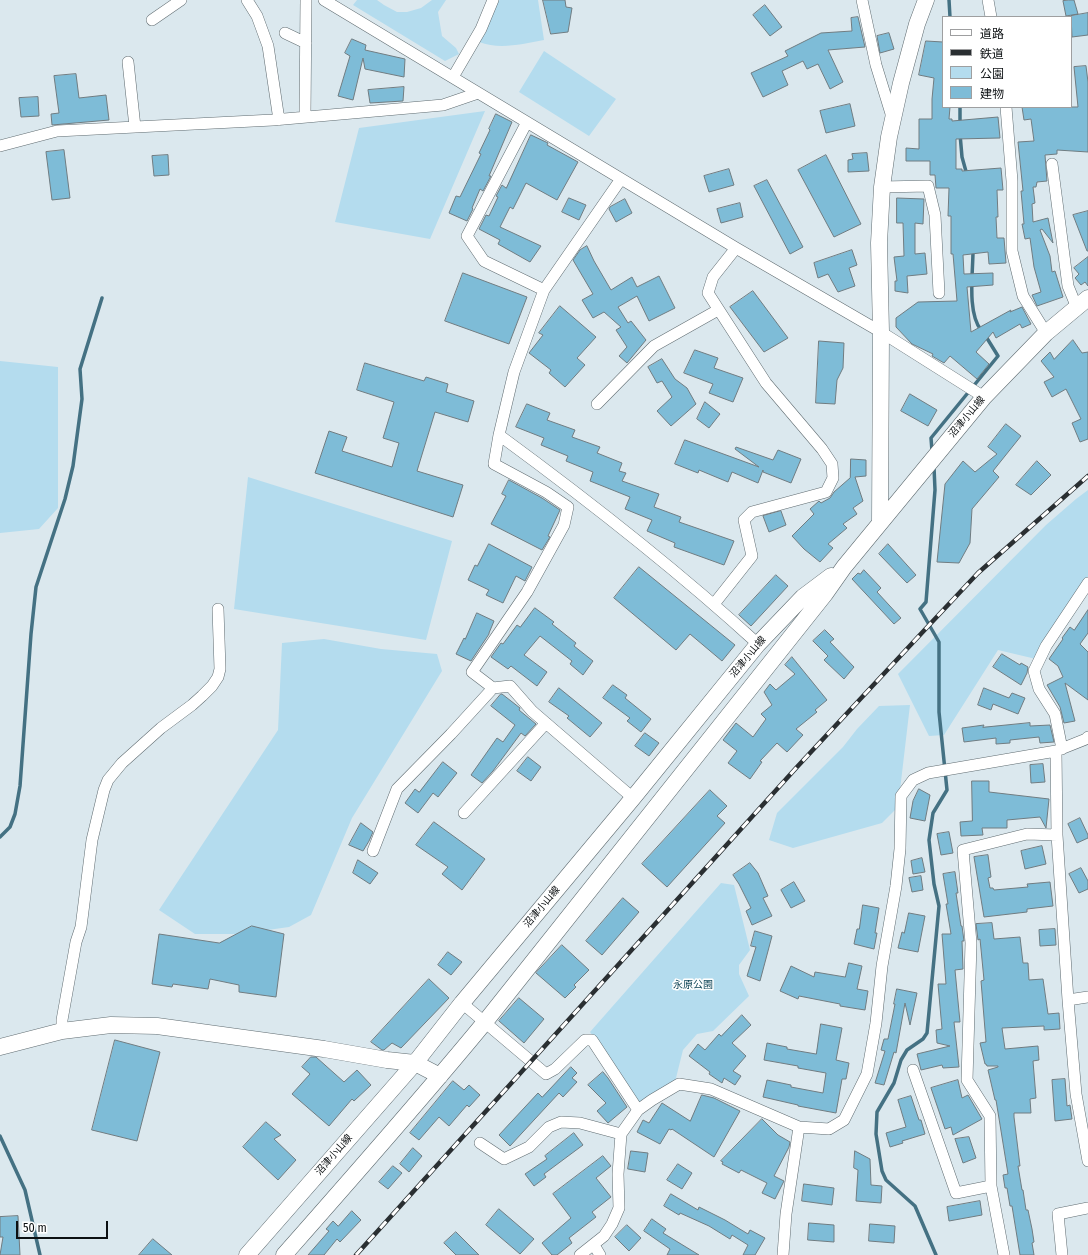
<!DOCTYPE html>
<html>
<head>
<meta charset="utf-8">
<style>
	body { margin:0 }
	#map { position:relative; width:1088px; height:1255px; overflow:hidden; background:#dbe8ee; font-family:"Fira Sans Condensed","Noto Sans JP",sans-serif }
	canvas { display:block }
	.legend { position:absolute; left:942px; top:16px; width:130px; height:92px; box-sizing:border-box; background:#fff; border:1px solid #9e9fa0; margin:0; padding:5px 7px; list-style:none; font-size:12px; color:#0c1012 }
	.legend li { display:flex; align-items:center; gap:8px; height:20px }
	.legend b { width:20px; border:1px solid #9e9fa0 }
	.scale { position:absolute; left:16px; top:1221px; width:92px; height:18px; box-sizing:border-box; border:2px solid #0c1012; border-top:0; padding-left:5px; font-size:12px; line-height:14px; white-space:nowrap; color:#0c1012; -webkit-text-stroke:3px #fff; paint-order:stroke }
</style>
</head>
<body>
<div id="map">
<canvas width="1088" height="1255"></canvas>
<ul class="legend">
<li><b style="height:5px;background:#fff"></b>道路</li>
<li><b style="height:5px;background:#2a2f32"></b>鉄道</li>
<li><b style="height:11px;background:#b4dcee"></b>公園</li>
<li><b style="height:11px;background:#7ebcd7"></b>建物</li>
</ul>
<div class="scale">50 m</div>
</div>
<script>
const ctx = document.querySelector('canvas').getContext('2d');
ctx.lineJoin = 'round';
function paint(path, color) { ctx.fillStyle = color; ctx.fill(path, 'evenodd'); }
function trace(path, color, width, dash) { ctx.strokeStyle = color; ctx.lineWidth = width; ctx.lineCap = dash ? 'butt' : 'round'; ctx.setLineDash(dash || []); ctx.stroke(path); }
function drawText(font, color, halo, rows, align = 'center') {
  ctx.font = font + ' "Fira Sans Condensed","Noto Sans JP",sans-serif'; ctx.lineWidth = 3; ctx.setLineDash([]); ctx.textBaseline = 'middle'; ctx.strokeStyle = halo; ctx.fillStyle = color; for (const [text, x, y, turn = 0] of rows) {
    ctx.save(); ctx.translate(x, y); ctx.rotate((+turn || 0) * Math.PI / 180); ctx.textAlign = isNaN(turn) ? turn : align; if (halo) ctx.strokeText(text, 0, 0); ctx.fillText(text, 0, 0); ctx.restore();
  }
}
const green = new Path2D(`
	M357,0H377L384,5L397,12H407L421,8L432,0H446L438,12L442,36L456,48L459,54L445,61L353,5Z
	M496,0H538L544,40C522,44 500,50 479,42Z
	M544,51L616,99L589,136L519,92Z
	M485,111L430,239L335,222L359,128Z
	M0,361L58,367V508L39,529L0,533Z
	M248,477L452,541L426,640L234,609Z
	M1088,490V577L1036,659L998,650L944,735L929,736L898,674L1046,525L1076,499Z
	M324,639L381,649L437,654L442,671L352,818L311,915L289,927L239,934H195L159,910L278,730L282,643Z
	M910,705L898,807L882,823L793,848L769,840L777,813L843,747L857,729L879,706Z
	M721,883L734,885L750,950L739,965V974L749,996L713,1031L697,1034L683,1050L675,1082L639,1107L590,1032Z`);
const stream = new Path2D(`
	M949,0L950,17
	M960,124V107
	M960,134L962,157L967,175
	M973,251C973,273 967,312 981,330
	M932,451L931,438L998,356L985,335
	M934,467L935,490L926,602L920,609L939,642V712L947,790L933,813L929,840L934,884L939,906L927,1033L923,1039L907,1050L901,1060L894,1083L877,1112L876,1134L882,1171L886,1180L915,1206L936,1255
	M0,837L10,827L15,814L20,786L31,634L36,587L65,499L73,466L82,399L80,369L102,298
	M0,1136L25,1190L40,1255`);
const building = new Path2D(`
	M543,0H565L566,7L572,8L568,32L551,34Z
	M1069,0H1074L1078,14L1066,16L1063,1Z
	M765,5L782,27L770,36L753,15Z
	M1088,13V35L1072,37L1071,16Z
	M858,17L865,47L828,50L843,82L830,89L818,64L807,69L803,61L782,71L788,85L763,97L751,73L788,56L785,51L821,33L852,31L851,18Z
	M889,33L894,49L880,53L877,36Z
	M352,39L366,45L365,50L405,59L404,77L365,69L363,58L353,100L338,96L350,56L345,53Z
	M926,41L943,42V107H950L949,119H952V121L998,117L1000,138L956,139V169H962V171L1001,168L1003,190H997L998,217H996L997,238H1004L1006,263L989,264L988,252L963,255L964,274L993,273V285L967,287L971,332L1011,310L1010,312L1022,307L1031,324L1022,328L1020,324L996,338L993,332L976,352L989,364L977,379L950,356L944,363L932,356L933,354L912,344L896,327V318L918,302L957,301L953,254H951V216H948L949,188H936L935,175H930V161H906V148L919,149V119H932V99L934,78L919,75Z
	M1086,66L1088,82V152L1057,150V154L1045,155L1047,181L1037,182L1036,187H1033L1035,203L1032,204L1033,222L1048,218L1053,243L1042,229L1040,230L1050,256L1052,272L1055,271L1063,297L1037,306L1032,295L1041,292L1034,267L1030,238L1025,239L1022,224H1024L1021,191H1023L1018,142L1034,141L1031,119L1024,120L1022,107H1078L1074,67Z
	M76,74L79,98L106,95L109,120L52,125L51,114L59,113L54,76Z
	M404,87L403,101L370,103L368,90Z
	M38,97L39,116L21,117L19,98Z
	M850,104L855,126L826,133L820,111Z
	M496,114L512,122L489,176H491L483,191L480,189L472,208L473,209L467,221L449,213L456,196L460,197L481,154L479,153L490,130L489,129Z
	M531,135L548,143L547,145L578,162L557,200L526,183L513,209L510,207L500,227L541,246L530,262L498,244L500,240L479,229L486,215L489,216L498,197L496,196L502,185L506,188Z
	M64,150L70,198L52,200L46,152Z
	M867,153L869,171L848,172V160L853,159L852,154Z
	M168,155L169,175L154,176L152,156Z
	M826,155L861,224L834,237L798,170Z
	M729,169L734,185L709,192L704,176Z
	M767,180L803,247L790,254L754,186Z
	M569,198L586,205L579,220L562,212Z
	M897,198L924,199L923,224L915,223V254L925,253L927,274L907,276L908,293L895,291V281H897L894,257L904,256L903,223H897Z
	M625,199L632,213L616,222L609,209L610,207Z
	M740,203L743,217L721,223L717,209Z
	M1088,211V251H1087L1073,215Z
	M587,246L594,261L611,290L632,277L637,287L659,276L675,308L649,321L637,296L618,307L628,323L631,321L646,340L627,363L619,356L627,347L616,330L621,327L604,312L593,318L582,300L593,294L573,260L580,250Z
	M852,250L857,265L849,268L855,286L838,292L828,274L818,278L814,263Z
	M1088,257V286L1085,282L1081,285L1075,278L1079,274L1074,268Z
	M463,273L527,297L509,344L445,321Z
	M753,291L788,338L764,352L730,307Z
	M560,306L596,337L577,358L585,365L565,387L549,373L551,370L529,353L543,335L539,333Z
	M1073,340L1082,353L1088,352V439L1080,442L1072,423L1081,419L1066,389L1052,397L1044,382L1054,377L1041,361L1050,352L1054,359Z
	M819,341L844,343L843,368L837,380L835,404L816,403Z
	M695,350L718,358L714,368L743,378L733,402L709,393L713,384L684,373Z
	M662,359L675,379L687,388L696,404L671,426L657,411L672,397L662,381L657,383L648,367Z
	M365,363L424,381L426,377L448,384L446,392L474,401L468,422L435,412L417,471L463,485L453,517L315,473L329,431L347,437L342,451L392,467L399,443L383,438L394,402L357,390Z
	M910,394L937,410L928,426L901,411Z
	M705,402L720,414L709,428L697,419Z
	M527,404L550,413L547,420L575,430L572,437L600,447L597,453L622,463L619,471L626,473L622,481L659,494L654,507L681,517L679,522L734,541L724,565L674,547L675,543L647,531L652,520L625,509L630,497L590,481L593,472L566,461L568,456L541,445L544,438L516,427Z
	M1006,424L1021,436L993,471L999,477L972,509L970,543L959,563L937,562L945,484L963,461L975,472L997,454L988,447Z
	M685,440L759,467L735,449L736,447L773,460L778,450L801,459L791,483L763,472V470L758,483L732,472L728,482L699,470L698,473L675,464Z
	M851,459L866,460V476L855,477L863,501L853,508L857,514L843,524L847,528L828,544L833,548L820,562L804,549L792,536L814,514L810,509L819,501L821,503L830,498L834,492L850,478Z
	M1037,461L1051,475L1031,495L1016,485Z
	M509,480L542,498L560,510L548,536L550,537L542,550L491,524L506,496L502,494Z
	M781,511L786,525L769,532L763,516Z
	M489,544L532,567L525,581L516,576L503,603L486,595L489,590L468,580L475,565L477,566Z
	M888,544L916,575L907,583L879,554Z
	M639,567L735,645L722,661L690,634L676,650L614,598Z
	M864,570L881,588L877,592L901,618L894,624L852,579L858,573L860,574Z
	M776,575L788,586L751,626L739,615Z
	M535,608L554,622L552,624L576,643L574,646L593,661L583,675L570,664L572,661L540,636L524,655L547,672L537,686L511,666L508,669L491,657L501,643L503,644L517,625L520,627Z
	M1088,610V633L1080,644L1088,652V700L1065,683L1075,721L1064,723L1060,707L1047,685L1063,677L1058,666L1049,659L1063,639L1062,638L1070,627L1074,630Z
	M477,613L494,621L489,633V634L471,661L456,654L464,638L465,639Z
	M825,630L834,639L830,642L854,667L844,679L824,660L828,656L813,641Z
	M1002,654L1020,665L1021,663L1028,667L1027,673L1021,685L993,667Z
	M792,657L827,700L815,710L817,712L796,729L803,735L787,752L777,743L760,761L762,762L750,779L728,763L737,751L723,740L736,723L753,737L766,719L761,714L772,705L764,692L770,684L776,690L795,674L785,665Z
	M613,685L627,695L625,698L651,719L641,732L627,721L630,718L603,698Z
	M559,688L602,723L590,737L567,718L569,716L549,702Z
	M984,688L1009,698L1012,693L1025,698L1018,714L993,704L991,710L978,705Z
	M501,694H502L520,708L519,710L536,724L525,736L521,733L493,771L482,783L471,775L497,738L503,742L515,725L491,706Z
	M1030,723V726L1050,725L1054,742L1040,743L1039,737L1010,740V743L996,744V738L964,742L962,728L984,725L983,727Z
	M645,733L659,743L649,756L635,746Z
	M528,757L541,767L531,781L517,771Z
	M443,762L457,773L438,797L433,793L418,813L405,803L415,789L419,792Z
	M1043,764L1045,782L1031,783L1030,765Z
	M972,781H989V792L1049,799L1046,828L1040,817L1007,820V828H982L983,835L961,836L960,822L972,821Z
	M919,789L930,795L925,821L910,818L913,801Z
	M710,790L727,806L717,816L725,823L667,887L642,864Z
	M1080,818L1088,835V838L1077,843L1068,824Z
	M434,822L485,859L462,890L442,874L448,867L416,845Z
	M361,823L373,832L369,841L363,851L349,845Z
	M949,832L953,853L941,855L937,834Z
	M1042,846L1046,864L1025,869L1021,851Z
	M988,855L991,877L988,878L990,888H993L994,890L1028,887L1027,884L1050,882L1053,906L1027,909V912L984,917L974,857Z
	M922,858L925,872L913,874L911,861Z
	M358,860L378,873L370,884L353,873Z
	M750,863L758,873L768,896L763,898L772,916L752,925L746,911L751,908L739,884L733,875Z
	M1081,868L1088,881V889L1079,893L1069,874Z
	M955,872L958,893H956L961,926H962L964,941H962L963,969L955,970L960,1022H954L959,1067L943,1068L942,1065L921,1070L917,1054L950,1046L937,1043L936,1030L942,1029L938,984H946L942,934H951L946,904H948L943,874Z
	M921,876L923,890L912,892L909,878Z
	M794,882L805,901L791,908L781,890Z
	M623,898L639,912L602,955L586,941Z
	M863,905L879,908L875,933H877L874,949L854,944L857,929H859Z
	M909,913L925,916L918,952L898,948L902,932L904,933Z
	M992,923L994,939L1020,937L1023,963H1028L1029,980L1043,979L1048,1014L1059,1013L1060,1029L1044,1030V1026L1002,1028L1005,1049L1038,1046L1039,1060L1033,1061L1036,1098L1030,1099L1031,1113H1014V1117L1020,1166H1018L1022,1190H1023L1026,1210H1028L1032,1229L1034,1242L1032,1243L1034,1255H1020L1012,1206H1010L1007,1188H1005L1003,1175L1008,1174L996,1100H995L988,1070L998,1067V1066H987L986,1064H985L980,1043L986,1042L981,981L984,980L980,939L978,940L976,924Z
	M252,926L284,934L276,997L239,992V985L210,979L208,989L173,984L172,987L152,984L159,934L219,943Z
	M1055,929L1056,945L1040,946L1039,930Z
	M755,931L772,936L760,981L747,976L756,947L751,946Z
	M562,945L589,970L574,985L576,987L565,998L536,973Z
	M448,952L462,962L451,975L438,965Z
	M849,963L862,966L857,989L868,991L865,1010L840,1006V1004L799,996L798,999L780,991L791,966L814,977L815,972L845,977Z
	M429,979L449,998L401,1048L392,1043L384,1050H382L371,1042Z
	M897,989L917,993L910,1025L905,1003L896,1053L894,1052L884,1085L875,1083L885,1051L881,1050L884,1039H888L895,1004H894Z
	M519,998L544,1019L524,1043L499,1021Z
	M742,1015L751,1025L732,1043L746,1056L733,1071L741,1076L735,1085L724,1078L722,1083L709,1074L710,1072L689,1056L698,1044L705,1050L719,1034L721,1036Z
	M821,1024L842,1028L836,1060L849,1063L846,1079H842L836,1113L798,1106V1105L763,1097L767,1080L791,1085V1087L823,1093L826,1073L798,1068V1066L764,1060L767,1043L787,1047V1049L816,1054Z
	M115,1040L160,1052L137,1141L92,1130Z
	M311,1057H316L344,1082L357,1070L371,1085L354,1101L352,1099L329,1126L292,1094L310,1074L302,1067Z
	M571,1067L577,1073L572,1078L577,1082L563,1097L559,1093L510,1146L499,1135L538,1093L542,1097Z
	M603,1072L608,1078L627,1107L608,1123L597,1111L606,1103L588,1085Z
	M1065,1079L1067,1106L1070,1105L1072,1119L1055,1121L1052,1080Z
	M958,1080L962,1098L968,1095L982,1119L953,1135L951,1127L945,1129L931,1088Z
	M453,1081L464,1090L469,1085L480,1095L469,1107L467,1105L449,1126L439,1117L419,1140L410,1133Z
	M702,1095L714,1098L740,1111L714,1157L672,1129L671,1130L669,1129L660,1144L637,1132L643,1120L649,1123L662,1103L690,1121Z
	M911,1096L919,1120H921L925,1134L902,1141L903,1143L890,1147L886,1133L906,1127L898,1100Z
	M762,1119L778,1135L790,1142L789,1147L774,1176L784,1181L775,1199L762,1193L767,1183L741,1170L739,1173L722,1164L723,1162L721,1161Z
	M266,1122L281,1135L274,1139L296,1160L278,1180L243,1147Z
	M574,1133L583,1145L544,1174L546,1177L534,1186L525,1174L547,1159L545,1156Z
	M969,1137L976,1158L963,1163L955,1139Z
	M413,1148L422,1156L409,1172L400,1164Z
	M631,1151L648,1153L645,1172L628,1169Z
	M855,1151L870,1159L871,1185L882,1186L881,1203L856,1201L858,1170L854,1168Z
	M603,1156L611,1166L596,1178L611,1197L592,1212L596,1217L569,1238L572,1243L557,1255H552L542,1243L571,1218L553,1194Z
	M678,1164L692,1173L682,1189L667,1180Z
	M393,1166L402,1173L388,1189L379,1182Z
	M804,1184L834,1188L832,1205L802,1201Z
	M671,1194L698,1210L699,1207L725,1220L748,1234L750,1230L765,1238L755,1255H743L748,1245L732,1235L730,1239L709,1226L680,1213L679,1215L664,1206Z
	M980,1201L982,1215L949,1221L947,1207Z
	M499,1209L534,1239L520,1254L486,1225Z
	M352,1211L361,1220L340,1242L337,1239L324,1255H308L329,1231L326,1229L333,1221L338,1226Z
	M18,1216L20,1255H0L3,1237H0V1217Z
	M652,1219L666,1229L663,1233L699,1255H667L670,1249L644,1231Z
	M809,1223L834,1225V1242L808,1240Z
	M870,1224L895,1226L894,1243L869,1241Z
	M627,1225L641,1238L629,1251L615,1237Z
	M456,1232L479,1255H456L444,1243Z
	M153,1239L172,1255H139Z`);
const street = new Path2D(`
	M247,0L257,16L268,46L279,120
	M324,0L736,248L881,332L984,397
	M862,0L876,65L892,117
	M988,0L991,17
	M152,20L181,0
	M285,33L306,43
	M128,62L135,127
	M453,77L481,29L493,0
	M1006,107L1012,181V251L1023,296L1046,333
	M305,117L306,0
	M527,122L467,236L484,261L544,290
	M0,146L57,131L273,120L443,105L478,93
	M1052,164L1068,286L1077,308
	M882,187L928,186L935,215L939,293
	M597,404L654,346L718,310
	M499,435C589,501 676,569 758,644
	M714,604L752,556L744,520L752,512L826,492L833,478L832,464L822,449L766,383L708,293L713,277L736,248
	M493,688L472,672L527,592L564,525L568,507L546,492L494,464L499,435L514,372L544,290L621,179
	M1062,749L1055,714L1039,689L1034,671L1046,646L1088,583
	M1056,751L1057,835L1068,1000L1076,1094L1088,1161
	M464,813L546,723
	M373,851L397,789L451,734L493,688L510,686L532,711L633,798
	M1068,1000L1088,997
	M462,1003L546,1074L555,1069L585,1040H592L638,1110
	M62,1031V1020L76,942L81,927L92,840L104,790L108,780L122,763L161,728L192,705L202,696L212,686L218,677L220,669L218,609
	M913,1070L956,1193L991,1186
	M480,1143L504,1159L529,1147L549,1127L561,1122L580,1123L621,1134
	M594,1245L600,1255
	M580,1255L604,1236L612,1224L619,1208L618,1174L621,1134L638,1110L652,1100L679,1084L711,1089L799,1127L829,1129L844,1120L867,1074L876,1023L882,966L896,886L900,849L901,796L913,780L928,773L1056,751L1086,739L1088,737
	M783,1255L786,1214L799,1127
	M1004,1255L991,1186L990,1116L967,1080L971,943L963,850L1027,834L1057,835
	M1062,1255L1058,1214L1088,1208`);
const secondary = new Path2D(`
	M880,523L881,332L879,243L882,187L889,137L901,83L917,24L926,0
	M0,1047L62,1031L111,1025L157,1026L324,1049L387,1060L415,1063L440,1076
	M247,1255L415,1063L462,1003L633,798L758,644L803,597L831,576
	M284,1255C352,1178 420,1101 485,1022L825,594L844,567L984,397L1046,333L1088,298`);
const rail = new Path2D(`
	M356,1255L797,767L932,622L978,573L1088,476`);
const streetNames = [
	["沼津小山線",967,417,-50],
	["沼津小山線",748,657,-50],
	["沼津小山線",542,907,-50],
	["沼津小山線",334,1155,-49]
];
const parkNames = [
	["永原公園",693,985]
];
paint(green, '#b4dcee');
trace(stream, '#447183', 3.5);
paint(building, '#7ebcd7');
trace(building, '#707c81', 1);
trace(street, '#606c71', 12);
trace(secondary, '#606c71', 17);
trace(street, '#fff', 11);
trace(secondary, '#fff', 16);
trace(rail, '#2a2f32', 4.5);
trace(rail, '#fff', 3, [9]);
drawText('10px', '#0c1012', '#fff', streetNames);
drawText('10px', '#073f52', '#fff', parkNames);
</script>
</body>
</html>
